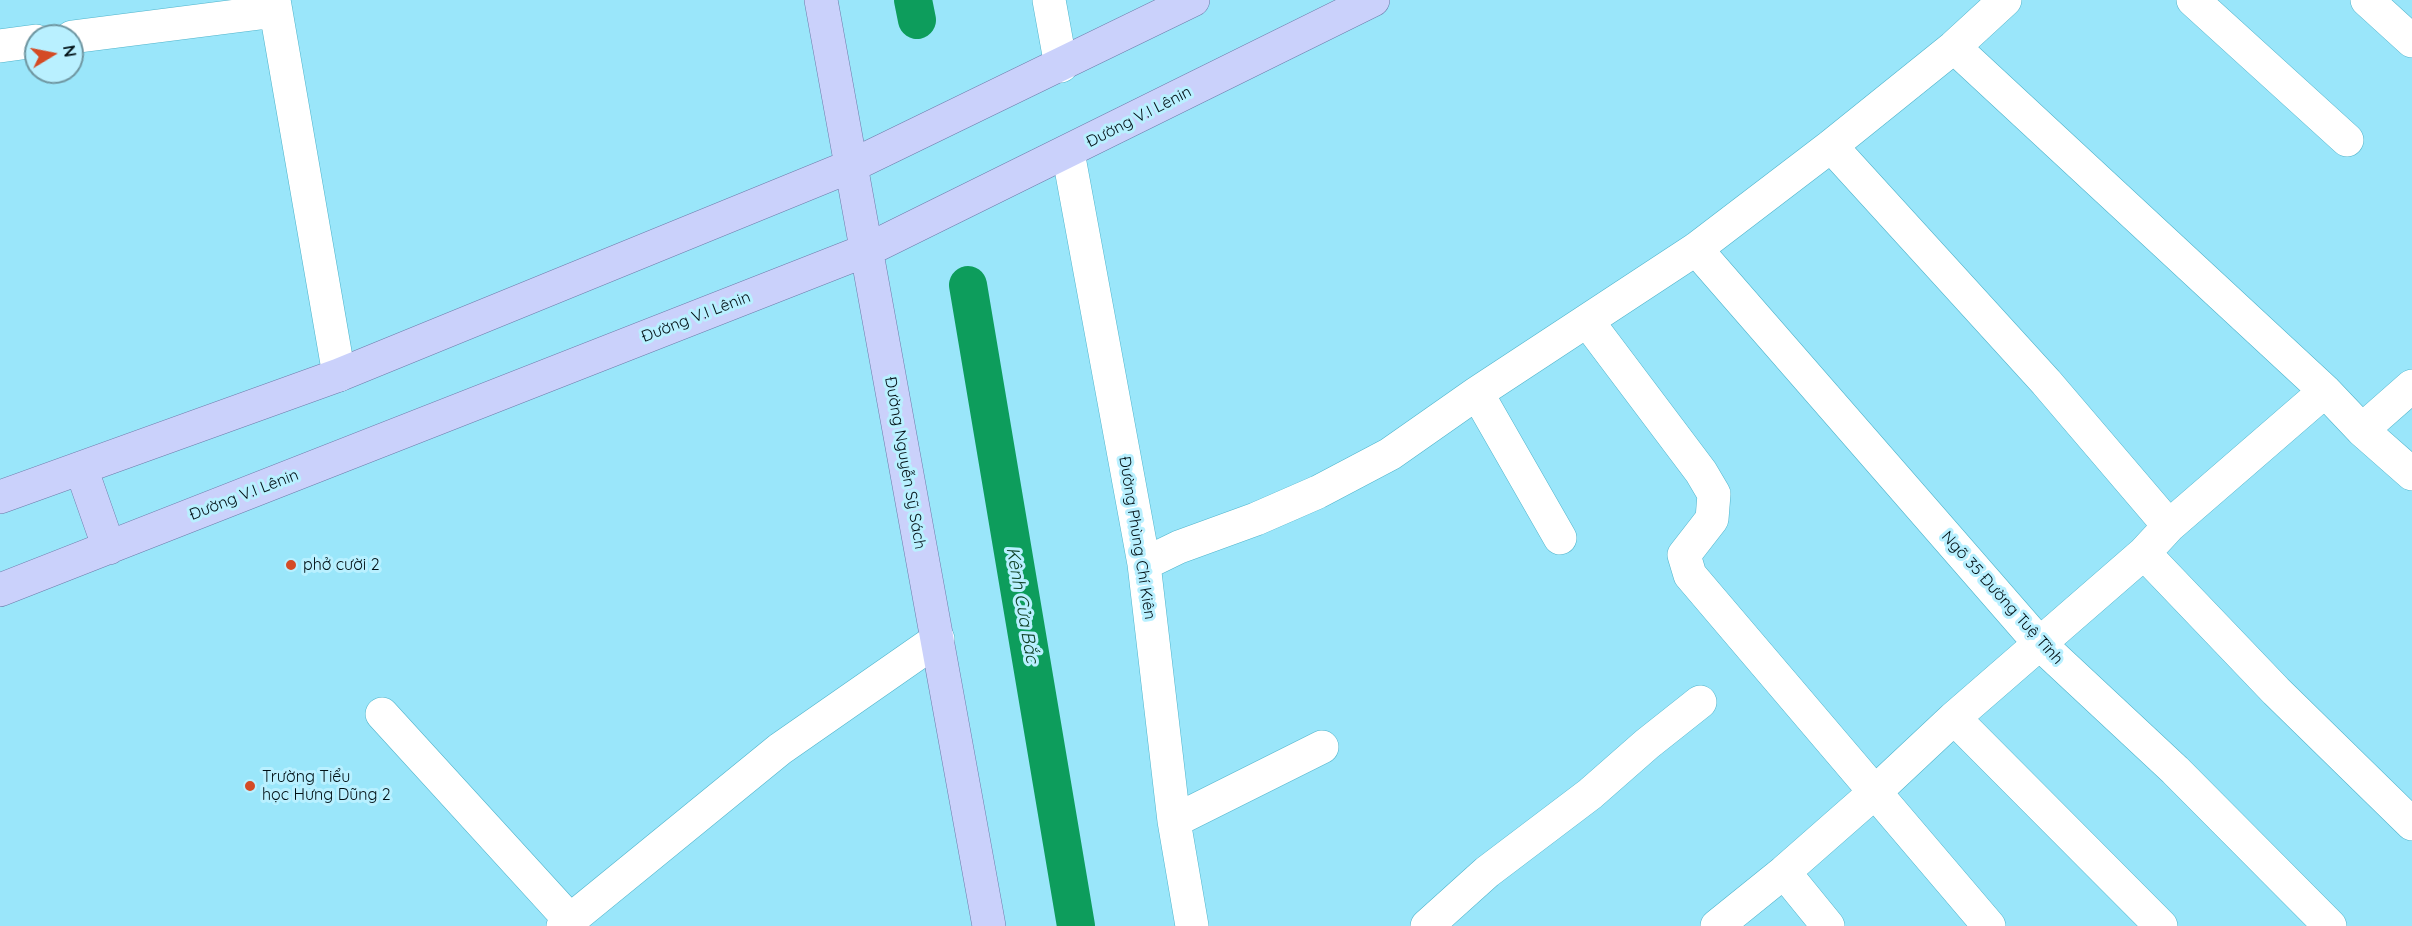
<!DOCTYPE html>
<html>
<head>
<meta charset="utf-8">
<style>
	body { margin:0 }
	#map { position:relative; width:2412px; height:926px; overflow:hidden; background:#9ae6fa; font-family:Quicksand,sans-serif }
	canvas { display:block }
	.north { position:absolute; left:24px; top:24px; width:60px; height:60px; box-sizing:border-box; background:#b9f0ff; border:2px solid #6f96a1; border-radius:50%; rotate:80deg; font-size:16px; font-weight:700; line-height:24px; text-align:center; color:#001015 }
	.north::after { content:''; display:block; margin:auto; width:21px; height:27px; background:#d44b25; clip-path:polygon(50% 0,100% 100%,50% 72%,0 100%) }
</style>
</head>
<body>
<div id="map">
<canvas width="2412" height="926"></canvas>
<div class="north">N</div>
</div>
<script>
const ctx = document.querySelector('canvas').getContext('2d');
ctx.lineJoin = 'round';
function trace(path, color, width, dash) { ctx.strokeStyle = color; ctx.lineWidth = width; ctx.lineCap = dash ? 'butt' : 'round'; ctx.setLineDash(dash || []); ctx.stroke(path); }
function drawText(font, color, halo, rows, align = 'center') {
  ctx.font = font + ' Quicksand,sans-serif'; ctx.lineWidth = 6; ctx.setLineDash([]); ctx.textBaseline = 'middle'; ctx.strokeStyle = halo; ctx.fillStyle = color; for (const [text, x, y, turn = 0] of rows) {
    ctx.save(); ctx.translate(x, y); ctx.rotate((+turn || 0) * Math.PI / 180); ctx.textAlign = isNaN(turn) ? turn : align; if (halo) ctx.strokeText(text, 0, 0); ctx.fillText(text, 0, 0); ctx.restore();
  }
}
const canal = new Path2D(`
	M913,0L917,20
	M968,285L1076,926`);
const minor = new Path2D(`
	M274,0L339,375
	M1049,0L1061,66
	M2193,0L2347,140
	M2367,0L2412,41
	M72,37L276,11
	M0,46L36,41
	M1954,47L2325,391L2362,430L2412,474
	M1831,146L2046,382L2169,526
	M1068,152L1144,564L1174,821L1192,926
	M1696,249L2041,645L2175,770L2330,926
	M1588,322L1701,472L1714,494L1712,519L1684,555L1690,575L1989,926
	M1477,393L1560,538
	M2362,430L2412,386
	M2144,553L2276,691L2412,824
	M1144,564L1179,547L1256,519L1318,492L1390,454L1477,393L1696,249L1831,146L1954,47L2005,0
	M382,714L570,920
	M1954,718L2161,926
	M1174,821L1322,747
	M1784,872L1828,926
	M563,926L780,749L938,639
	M1427,926L1487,872L1590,794L1647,744L1700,702
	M1717,926L1784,872L1874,793L1954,718L2144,553L2169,526L2325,391`);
const major = new Path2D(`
	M821,0L989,926
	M81,468L109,548
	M0,497L339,375L851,166L1193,0
	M0,590L867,250L1373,0`);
const markers = [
	[291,565,6,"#d44b25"],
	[250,786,6,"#d44b25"]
];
const streetNames = [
	["Đường V.I Lênin",1139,117,-27],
	["Đường V.I Lênin",696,317,-21],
	["Đường Nguyễn Sỹ Sách",905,463,80],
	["Đường V.I Lênin",244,495,-21],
	["Đường Phùng Chí Kiên",1137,538,81],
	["Ngõ 35 Đường Tuệ Tĩnh",2002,598,48]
];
const poiNames = [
	["phở cười 2",303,565],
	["Trường Tiểu",262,777],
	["học Hưng Dũng 2",262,795]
];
const waterNames = [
	["Kênh Cửa Bắc",1022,605,80]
];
trace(canal, '#0d9d5c', 38);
trace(minor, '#4eb3cb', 34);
trace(major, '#6c7aa9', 34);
trace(minor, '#fff', 33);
trace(major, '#cad1fb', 33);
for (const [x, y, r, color] of markers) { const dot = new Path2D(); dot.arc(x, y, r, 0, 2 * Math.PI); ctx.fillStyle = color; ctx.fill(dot); trace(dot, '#b9f0ff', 2); }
drawText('16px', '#001015', '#b9f0ff', streetNames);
drawText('16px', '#001015', '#b9f0ff', poiNames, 'left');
drawText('italic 18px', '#104227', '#b9f0ff', waterNames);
</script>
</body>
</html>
